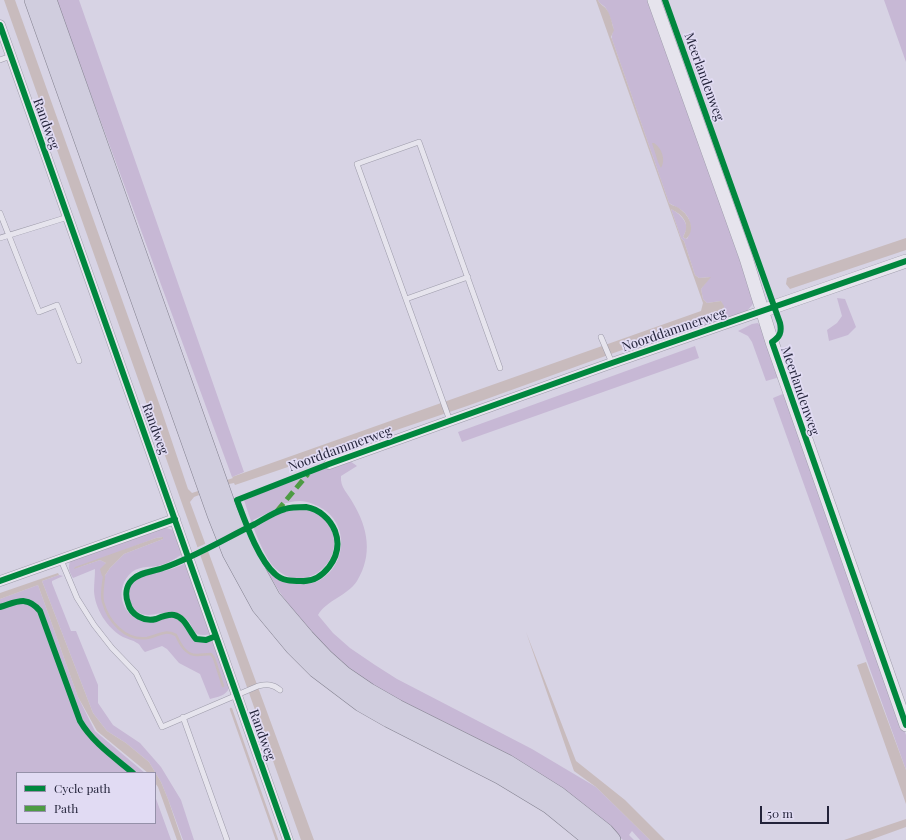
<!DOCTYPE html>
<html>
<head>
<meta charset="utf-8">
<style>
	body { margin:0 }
	#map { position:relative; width:906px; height:840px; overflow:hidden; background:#d7d3e4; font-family:"Playfair Display",serif }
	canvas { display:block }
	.legend { position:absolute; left:16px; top:772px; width:140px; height:52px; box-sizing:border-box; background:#e1dbf3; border:1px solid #9591a9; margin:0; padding:5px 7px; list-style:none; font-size:12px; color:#23233a }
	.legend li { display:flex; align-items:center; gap:8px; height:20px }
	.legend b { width:20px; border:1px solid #9591a9 }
	.scale { position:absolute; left:760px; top:806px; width:69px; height:18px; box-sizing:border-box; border:2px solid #23233a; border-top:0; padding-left:5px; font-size:12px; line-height:14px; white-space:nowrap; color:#23233a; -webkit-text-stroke:3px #e1dbf3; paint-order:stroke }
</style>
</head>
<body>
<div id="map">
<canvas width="906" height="840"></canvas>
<ul class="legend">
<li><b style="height:5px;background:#00873e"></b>Cycle path</li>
<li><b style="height:5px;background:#4d9b44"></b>Path</li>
</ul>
<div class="scale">50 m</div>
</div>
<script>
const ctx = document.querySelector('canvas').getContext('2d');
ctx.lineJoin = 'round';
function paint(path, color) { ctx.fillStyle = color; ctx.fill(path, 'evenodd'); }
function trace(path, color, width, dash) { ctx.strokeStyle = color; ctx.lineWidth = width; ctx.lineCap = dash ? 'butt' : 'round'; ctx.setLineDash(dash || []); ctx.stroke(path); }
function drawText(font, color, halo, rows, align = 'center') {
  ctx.font = font + ' "Playfair Display",serif'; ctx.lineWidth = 3.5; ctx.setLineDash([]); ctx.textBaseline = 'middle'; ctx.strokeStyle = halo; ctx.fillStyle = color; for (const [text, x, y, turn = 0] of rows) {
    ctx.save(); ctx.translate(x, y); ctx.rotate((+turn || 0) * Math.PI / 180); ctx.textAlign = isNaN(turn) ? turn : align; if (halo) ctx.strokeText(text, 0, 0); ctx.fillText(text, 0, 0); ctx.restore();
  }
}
const green = new Path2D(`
	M56,0H79L244,472L232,477Z
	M598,0H649L754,300L753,304L747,311L703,327L701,321L716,316L724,310L721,301L707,303L703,299L701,289L710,277L699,278L695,275L684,241L681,238L671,209C679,213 685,219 687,228L683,237L684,238L687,239C694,227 690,214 678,208C675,206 672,205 669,203L612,39C611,35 614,31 613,26C611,21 609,12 605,7C602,4 600,4 598,0Z
	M884,0H906V62Z
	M837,298L845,299L856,327L848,335L829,341L827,330L837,323L842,316Z
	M758,323L762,328L780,377L766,381L752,342L748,336L738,331L752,324Z
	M695,346L699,358L462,442L458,432Z
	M785,393L906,735V770L773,398Z
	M350,461L357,466L341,476C340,488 348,493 353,503C368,528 373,555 357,581C347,596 327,600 318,615L333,633L350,648L375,665L397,679L532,749L596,787L650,840H640L632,831L629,835L634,840H623L574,799L387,696L348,667L319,642L295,614L279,591L264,566C273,577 284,584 298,584C304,584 311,584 316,582C321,580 325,576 329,573C347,554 345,523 323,509C316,505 308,501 300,501C293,501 286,503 279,505L278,508L253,520L256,527C267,521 279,512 292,510C303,508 314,510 323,518C356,551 309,599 276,569C263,558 249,516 244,500L280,486L308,476L330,465Z
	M163,527L173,530L177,535L211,634C187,639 198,624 181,615C164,605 144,627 131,604C129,599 128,593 129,589C133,575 152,574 163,571C170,570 177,567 184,564L181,555C175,559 168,563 161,565C152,568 141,565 132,572C114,587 120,617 145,621C154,622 164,618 172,616C188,623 186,635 198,642L212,640C215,648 231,682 229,688C226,696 217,697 210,699L200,674L179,663L167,649L162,646L145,652C141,649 141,645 137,643C133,640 127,639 123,637C107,628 95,609 94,591C94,584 95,576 95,569L73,578C69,572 68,568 70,561ZM156,538L162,537L163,539L124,554L110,568L104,577L106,563L100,560L74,569Z
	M59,575L63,576L52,581V583L71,631H76L98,685V703L113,725L140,743L161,767L181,800L194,840H183L168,799L161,782L149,762L126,743L107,731L93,713L42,581Z
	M38,585L78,697L95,731L145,773H17V823H155V796L171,840H0V599Z`);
const water = new Path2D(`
	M4,0H15L160,406L188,489L192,493L198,491L199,495L194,497L190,502L314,840H301Z
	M596,0H598C600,5 605,6 607,10C611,16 612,24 614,30L611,37L612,39L669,203C672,206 677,206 680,209C690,216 696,230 686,239L683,237C691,224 683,215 671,209L681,238L684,241L695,275L699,278L711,277L701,289L703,299L707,303L721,301L724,306V311L716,316L470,405L235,485L234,483L229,484L227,480L233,478L232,477L701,311L703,303Z
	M652,143H654C662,148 666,160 661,168L658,162Z
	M906,238V250L790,289L786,284L787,278Z
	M163,537V539L124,554L110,568L104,577L102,576L100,569L106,563L100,560L74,569L75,567L156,538Z
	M58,573L59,575L42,581L93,713L107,731L126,743L149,762L161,782L168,799L182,840H177L158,787L155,783V773H148L97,731L78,697L38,585L0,599V593Z
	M526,632L576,761L625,800L665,840H650L596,787L574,771Z
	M866,662L906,770V804L857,665Z
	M906,819V827L870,840H844Z`);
const pier = new Path2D(`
	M207,543L210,550L199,556L196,548Z`);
const stream = new Path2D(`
	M104,577C103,585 101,595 103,602C108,621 125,641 147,638C159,636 163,629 176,635C180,644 186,656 198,655C202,655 206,654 211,654L214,658L223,686
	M231,709L277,840`);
const service = new Path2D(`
	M0,60L11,56
	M0,213L39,312L57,305L79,361
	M0,238L68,217
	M406,299L468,277
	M601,337L612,363
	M450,421L357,164L419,142L500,368
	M61,560L77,598L94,625L112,648L136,673L162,727L258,686C267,684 273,684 280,690
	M183,717L227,840`);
const minor = new Path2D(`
	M0,25L288,840
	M329,464L612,363L762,311
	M0,581L175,519`);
const tertiary = new Path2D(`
	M654,0L746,258L772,342L906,725
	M762,311L906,261`);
const trunk = new Path2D(`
	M33,0L216,515L231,553L260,606L294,647L316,669L361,703L389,719L501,776L549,805L592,840
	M48,0L229,511L244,547L272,598L306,638L325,658L344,675L369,692L397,708L507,763L558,795L605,832L612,840`);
const quiet = new Path2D(`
	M277,511L308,474`);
const cycleway = new Path2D(`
	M665,0L780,323C782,332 780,337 772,342L906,725
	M0,25L288,840
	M0,581L175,519
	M0,607C17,602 27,595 40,611L80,721C93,743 114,757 133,773
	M216,636L206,640L196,639C189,631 185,617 174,615C168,614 161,617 156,619C144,622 131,615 128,603C125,595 126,586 132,580C140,572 152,572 163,568C193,558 226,538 255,524C264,519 274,512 285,509C291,507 299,507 306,507C319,509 330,519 335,531C340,544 338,555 329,567C322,576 312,582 301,581C292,581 282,581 275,574C258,559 245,521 237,500L329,464L612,363L906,261`);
const streetNames = [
	["Meerlandenweg",704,77,70],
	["Randweg",46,124,70],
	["Noorddammerweg",674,330,-19],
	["Meerlandenweg",800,391,71],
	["Randweg",155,429,70],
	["Noorddammerweg",340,449,-20],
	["Randweg",262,735,70]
];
paint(green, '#c7b8d5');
paint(water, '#c8bbbd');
paint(pier, '#d7d3e4');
trace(stream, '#c8bbbd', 2.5);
trace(service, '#9d9baa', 6);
trace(minor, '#9d9baa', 11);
trace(tertiary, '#9d9baa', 14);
trace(trunk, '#848290', 18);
trace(service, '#e6e4ed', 5);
trace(minor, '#e6e4ed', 10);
trace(tertiary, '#e6e4ed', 13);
trace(trunk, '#d0cdde', 17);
trace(quiet, '#4d9b44', 5, [10, 5]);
trace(cycleway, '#00873e', 6);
drawText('13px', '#23233a', '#e1dbf3', streetNames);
</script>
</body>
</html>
